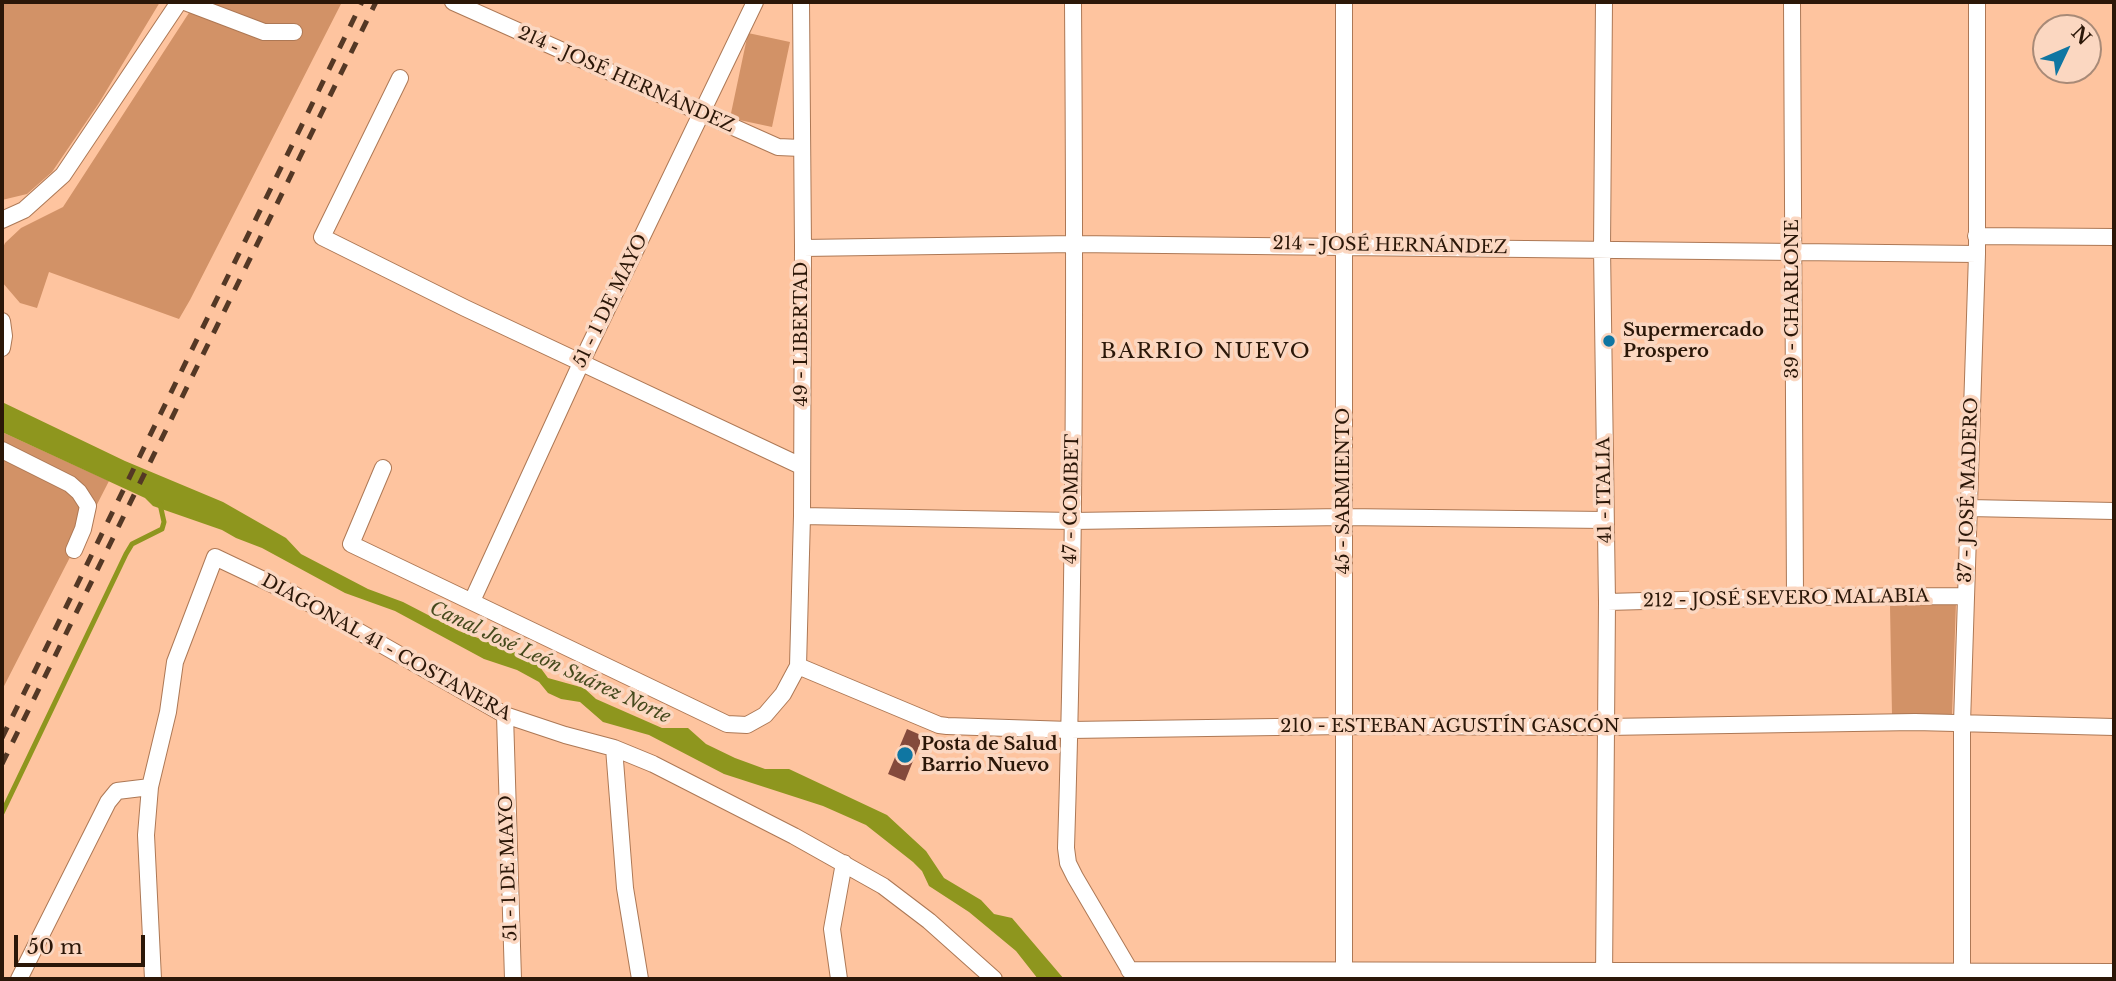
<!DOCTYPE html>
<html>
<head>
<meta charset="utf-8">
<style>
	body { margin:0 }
	#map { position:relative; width:2116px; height:981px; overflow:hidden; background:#fec49f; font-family:"Libre Baskerville",serif }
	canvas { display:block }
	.frame { position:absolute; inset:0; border:4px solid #2b1708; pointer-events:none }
	.north { position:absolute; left:2032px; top:14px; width:70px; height:70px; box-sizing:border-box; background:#fbd7c1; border:2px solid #a88a77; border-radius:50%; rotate:46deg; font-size:19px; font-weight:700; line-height:28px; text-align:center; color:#2b1708 }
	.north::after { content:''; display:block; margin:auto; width:24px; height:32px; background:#0f76a2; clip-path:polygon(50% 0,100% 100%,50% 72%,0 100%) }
	.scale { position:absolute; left:14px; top:935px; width:131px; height:32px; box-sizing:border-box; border:4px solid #2b1708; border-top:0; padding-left:9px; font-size:21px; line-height:24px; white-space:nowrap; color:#2b1708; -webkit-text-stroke:5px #fbd7c1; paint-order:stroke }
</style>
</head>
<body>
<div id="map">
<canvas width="2116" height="981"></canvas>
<div class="frame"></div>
<div class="north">N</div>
<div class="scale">50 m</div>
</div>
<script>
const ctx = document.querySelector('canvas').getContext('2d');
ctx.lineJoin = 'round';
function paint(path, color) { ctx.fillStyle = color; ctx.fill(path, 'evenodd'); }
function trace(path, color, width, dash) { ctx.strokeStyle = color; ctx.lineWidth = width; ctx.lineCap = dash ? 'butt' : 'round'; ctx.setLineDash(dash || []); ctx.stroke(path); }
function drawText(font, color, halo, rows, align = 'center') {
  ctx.font = font + ' "Libre Baskerville",serif'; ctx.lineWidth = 7; ctx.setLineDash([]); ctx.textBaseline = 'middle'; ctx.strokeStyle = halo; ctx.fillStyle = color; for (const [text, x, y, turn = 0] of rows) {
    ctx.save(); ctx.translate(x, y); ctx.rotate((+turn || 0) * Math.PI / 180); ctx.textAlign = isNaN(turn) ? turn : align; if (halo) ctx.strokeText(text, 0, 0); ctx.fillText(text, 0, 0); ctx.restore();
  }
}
const green = new Path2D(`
	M2,2H160L99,103L52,172L27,194L2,200Z
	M196,2H342L190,300L179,319L49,272L37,308L20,303L2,282V250L5,243L21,228L63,207Z
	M748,33L790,42L772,127L730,118Z
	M2,432L109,481L2,690Z
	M1956,603L1952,715H1892L1890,606Z`);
const water = new Path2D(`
	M2,402L125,461L223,502L286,538L301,554L368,589L403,602L459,631L516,652L537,663L548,678L584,688L596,699L662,728H688L706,744L735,758L765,769H789L887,815L926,851L944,878L981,900L994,914L1012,918L1064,979H1038L1016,951L969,912L929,886L922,871L913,862L866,825L823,806L724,774L649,735L603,722L580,702L561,699L548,693L539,682L517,670L484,659L395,611L345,593L262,548L236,538L222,530L153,506L145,498L2,432Z`);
const stream = new Path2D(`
	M2,813L126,554L132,544L162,529L164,522L160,504`);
const building = new Path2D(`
	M907,729L923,736L905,781L888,774Z`);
const minor = new Path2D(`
	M185,2L264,32H294
	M453,2L778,147L801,148
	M1073,2C1075,284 1075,566 1066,848L1068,863L1075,877L1135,979
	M1344,2V979
	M1604,2L1602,248L1607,602L1604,979
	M1792,2L1795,597
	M400,78L322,237L465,308L801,466
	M2,220L24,210L63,175L179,2
	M1976,236L2114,237
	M803,248L1074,244L1977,254
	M2,321L4,336L2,348
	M2,450L70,484L79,492L88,506L83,529L74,550
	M383,468L351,544L727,724L747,725L765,715L783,694L798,666L802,516L803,248L801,2
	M1969,508L2114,511
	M802,516L1072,521L1343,517L1605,520
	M472,601L582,361L755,2
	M1607,602L1795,597L1966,596
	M798,666L939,725L947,726L1070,730L1345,726L1606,727L1915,722L2114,727
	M505,715L513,979
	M614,748L625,888L640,979
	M1129,970L2114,972
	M19,979L108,802L117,791L150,787
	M153,979L146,835L150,787L168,712L175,662L215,557L293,594L505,715L565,735L614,748L653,764L794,836L883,886L929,921L994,979
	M839,979L832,929L844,863
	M1962,979V723L1977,254V2`);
const rail = new Path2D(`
	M2,738L362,2
	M2,764L376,2`);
const markers = [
	[1609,341,7,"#0f76a2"],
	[905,755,9,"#0f76a2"]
];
const streetNames = [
	["214 - JOSÉ HERNÁNDEZ",626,80,24],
	["214 - JOSÉ HERNÁNDEZ",1390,246,1],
	["39 - CHARLONE",1793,299,-90],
	["51 - 1 DE MAYO",611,301,-64],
	["49 - LIBERTAD",802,334,-90],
	["41 - ITALIA",1605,490,-91],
	["37 - JOSÉ MADERO",1969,490,-88],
	["45 - SARMIENTO",1344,491,-90],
	["47 - COMBET",1072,499,-89],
	["212 - JOSÉ SEVERO MALABIA",1786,599,-1],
	["DIAGONAL 41 - COSTANERA",386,648,29],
	["210 - ESTEBAN AGUSTÍN GASCÓN",1450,727],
	["51 - 1 DE MAYO",509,868,-92]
];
const poiNames = [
	["Supermercado",1623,331],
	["Prospero",1623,352],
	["Posta de Salud",921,745],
	["Barrio Nuevo",921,766]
];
const waterNames = [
	["Canal José León Suárez Norte",550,663,25]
];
const quarterNames = [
	["BARRIO NUEVO",1206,352]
];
paint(green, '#d29267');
paint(water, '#8e961e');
trace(stream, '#8e961e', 5);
paint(building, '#844a3c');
trace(minor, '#ad7855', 18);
trace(minor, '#fff', 16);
trace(rail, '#543825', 5, [12, 12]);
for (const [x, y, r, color] of markers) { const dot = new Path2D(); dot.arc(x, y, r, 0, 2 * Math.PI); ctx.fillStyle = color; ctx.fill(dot); trace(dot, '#fbd7c1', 2.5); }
drawText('18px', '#2b1708', '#fbd7c1', streetNames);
drawText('bold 18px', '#2b1708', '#fbd7c1', poiNames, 'left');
drawText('italic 19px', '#464a1d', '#fbd7c1', waterNames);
ctx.letterSpacing = '2px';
drawText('21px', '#2b1708', '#fbd7c1', quarterNames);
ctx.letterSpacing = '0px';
</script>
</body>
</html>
